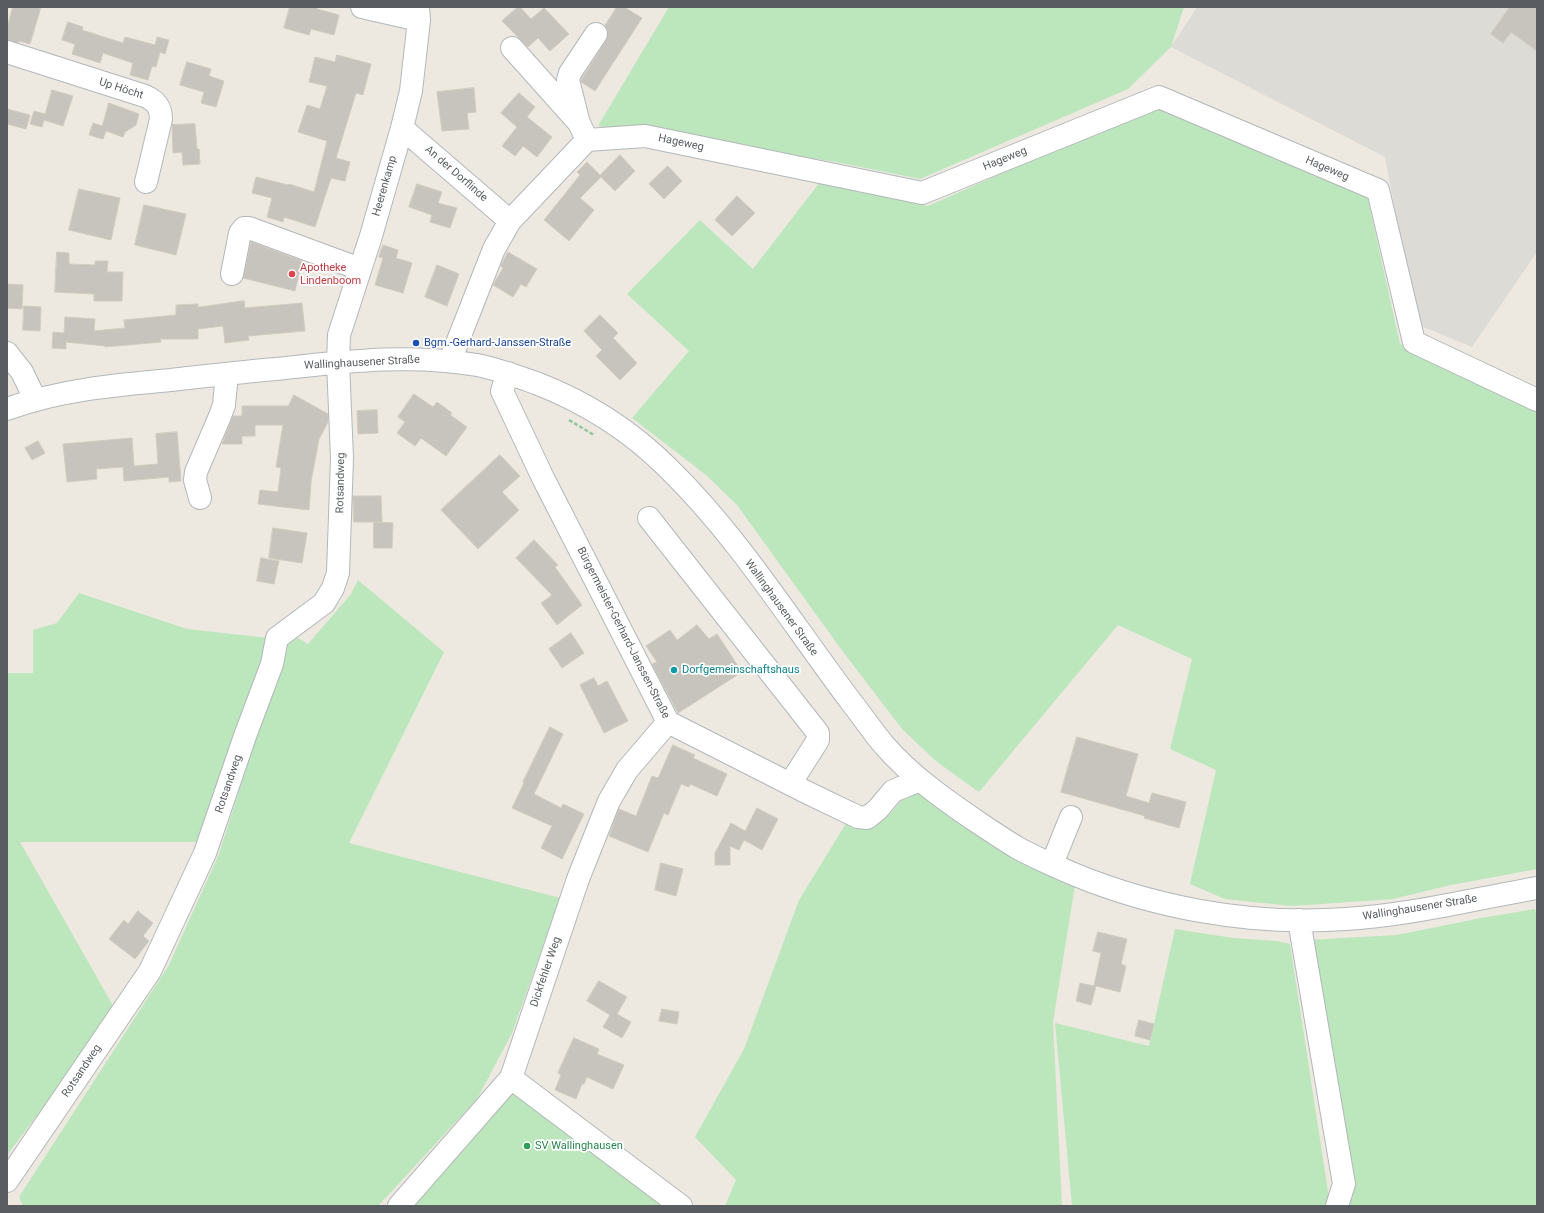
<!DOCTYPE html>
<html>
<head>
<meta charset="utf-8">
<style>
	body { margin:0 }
	#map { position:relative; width:1544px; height:1213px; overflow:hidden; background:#ede9e0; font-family:Roboto,sans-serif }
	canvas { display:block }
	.frame { position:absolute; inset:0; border:8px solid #595d62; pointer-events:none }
</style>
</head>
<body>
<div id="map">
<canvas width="1544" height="1213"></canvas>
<div class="frame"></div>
</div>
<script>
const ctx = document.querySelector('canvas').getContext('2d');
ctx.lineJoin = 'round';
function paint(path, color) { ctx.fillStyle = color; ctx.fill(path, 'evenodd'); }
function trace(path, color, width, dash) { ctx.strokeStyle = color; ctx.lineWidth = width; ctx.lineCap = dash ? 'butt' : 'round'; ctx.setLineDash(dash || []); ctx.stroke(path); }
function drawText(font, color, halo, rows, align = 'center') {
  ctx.font = font + ' Roboto,sans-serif'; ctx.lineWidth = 3.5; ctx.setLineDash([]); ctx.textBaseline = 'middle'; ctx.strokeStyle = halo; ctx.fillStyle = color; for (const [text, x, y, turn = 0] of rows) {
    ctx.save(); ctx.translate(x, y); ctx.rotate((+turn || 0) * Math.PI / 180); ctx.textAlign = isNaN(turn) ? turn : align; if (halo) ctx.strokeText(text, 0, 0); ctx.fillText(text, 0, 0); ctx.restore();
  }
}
const industrial = new Path2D(`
	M1197,7H1537V252L1472,347L1416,324L1385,157L1171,47Z`);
const green = new Path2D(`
	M669,7H1184L1171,47L1128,89L920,179L836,162L598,126Z
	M1154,106L1367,195L1400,344L1537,410V869L1451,885L1393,899L1292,906L1225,899L1190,884L1216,770L1170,749L1192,659L1118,625L979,792L937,762L902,729L841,649L737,505L706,475L632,418L689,351L627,294L700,220L753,269L820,182L928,206Z
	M358,580L444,652L349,843L560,898L512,1033L477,1099L378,1206H23L19,1197L169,965L219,854L286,643L291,634L308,644L351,594Z
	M79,593L187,629L269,638L200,842H20L116,1011L7,1155V673H33V630L57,623Z
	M930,783L1077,873L1053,1022L1062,1206H725L736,1180L695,1137L744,1049L799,900L853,812L878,821L891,813L906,795Z
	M1535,909L1537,916V1206H1342L1308,940L1397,935L1481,918Z
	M1175,929L1233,938L1277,941L1290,944L1329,1198L1325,1206H1072L1055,1023L1149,1046Z
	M514,1086L671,1206H410Z`);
const building = new Path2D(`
	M13,7H41L30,44L19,41L18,43L7,40V28Z
	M290,7H318L317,9L339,15L334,35L311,29L309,35L284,28Z
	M518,7H520L531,19L544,8L569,34L550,51L538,38L528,47L502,21Z
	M617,7H624L642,18L595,91L581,82V80L606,41L608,34L607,29L605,26Z
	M1510,7H1537V51L1511,32L1503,43L1491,34Z
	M68,22L83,27L82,30L123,43L125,37L155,45L157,37L169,40L165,54L160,52L156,67L152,66L148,80L130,75L133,63L103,53L100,63L72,54L75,44L62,40Z
	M337,55L371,64L363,95L356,93L336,158L350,162L345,181L331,178L315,227L284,217L283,222L267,217L272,198L252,193L256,177L288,185L289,184L314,192L327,141L298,132L307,105L320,109L327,86L309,82L315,57L335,62Z
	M187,62L211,69L209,76L224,81L216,107L201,103L204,92L180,85Z
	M474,88L476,112L467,113L469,129L442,131L437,92Z
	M52,90L73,96L63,126L44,120L42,127L30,124L34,111L45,114Z
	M519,93L535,107L527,117L552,137L537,157L523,146L515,156L502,146L517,127L501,113Z
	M109,103L139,114L136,125L125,132L123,137L106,131L103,139L89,135L93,123L102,126Z
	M7,109L30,115L26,129L7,124Z
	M195,124L197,149H199L200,164L183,165L182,152L173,153L172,125Z
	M620,155L635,171L615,191L601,177L580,198L594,210L569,241L544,220L580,175L577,172L587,162L600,175Z
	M668,166L682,181L664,199L649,184Z
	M417,184L442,192L438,203L457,208L450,228L430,222L432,215L409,207Z
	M79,189L120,198L111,240L69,230Z
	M737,196L755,213L732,236L715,220Z
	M144,205L186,214L176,255L135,245Z
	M251,242L302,261L295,291L243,278Z
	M383,245L398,250L396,258L412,263L403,293L375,285L383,258L379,257Z
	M57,252L69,253V264L95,265V261H108L107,272H123L122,301H94V294L55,292Z
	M508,252L537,269L526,287L521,284L513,297L493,285L503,268L501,266Z
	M437,265L459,274L447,306L425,297Z
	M7,284L23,285L22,309L7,308Z
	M244,301L245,308L302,303L305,331L248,336L249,340L225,343L223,326L198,329V339H160L161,342L105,347V346L66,342V349L52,348L53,332L64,333L65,317L95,319L94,331L125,328L124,320L176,315V305L198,304V307Z
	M24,306L41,307L40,331L23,330Z
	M600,315L618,333L613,338L637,363L620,380L596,356L602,350L584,331Z
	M414,394L433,407L437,402L452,413L450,415L467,427L446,456L421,438L415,446L397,433L405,422L398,417Z
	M294,395L328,414V422L319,439L311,482L309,510L258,504L260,490L278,492L281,468L276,467L283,425H255V436H242V444H222L233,416H242V406H288Z
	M377,410L378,433L358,434L357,411Z
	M177,432L181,481L169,482V477L124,481L123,467L96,469L97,479L67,482L63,444L132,438L134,466L158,464L156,434Z
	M38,441L45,453L32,460L25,448Z
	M500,455L520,476L502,492L519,510L478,549L441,510Z
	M353,496H381L382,522H354Z
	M374,522L393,523L392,548H374Z
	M273,528L307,533L302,563L269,558Z
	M534,540L558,565L555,567L582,605L557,625L541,603L552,595L516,558Z
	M261,558L279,561L274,584L257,581Z
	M697,625L709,639L717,634L742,672L678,713L652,664L657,662L646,646L670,630L677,640Z
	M571,633L584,653L562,668L549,649Z
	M594,678L598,686L607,681L628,721L604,733L580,685Z
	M550,727L563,734L534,794L561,808L563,804L584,814L562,859L541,848L552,826L512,808L524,783L523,782Z
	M1077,737L1138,754L1126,796L1149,803L1152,793L1186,802L1179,828L1144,818L1145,816L1061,792Z
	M673,745L695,755L693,758L727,774L717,796L690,784L689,787L681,784L668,815L664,813L648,852L609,836L619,809L636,816L652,776L658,778Z
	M757,808L778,819L762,850L744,840L739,850L730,846V865H715V853L731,823L745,831Z
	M661,863L683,869L676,896L655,890Z
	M138,911L153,923L143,936L149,941L135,959L109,939L124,920L128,924Z
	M1098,932L1127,939L1121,964L1126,966L1120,992L1096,986L1091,1005L1076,1001L1080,983L1094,986L1101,953L1093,951Z
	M599,981L627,997L617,1014L631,1022L622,1038L603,1027L610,1015L587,1001Z
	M662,1009L679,1012L677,1024L659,1021Z
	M1139,1020L1154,1024L1150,1040L1135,1036Z
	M574,1038L599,1049L597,1054L624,1065L613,1089L587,1077L584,1084H582L576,1099L555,1090L561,1075L558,1073Z`);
const path = new Path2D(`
	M569,420L594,435`);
const minor = new Path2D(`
	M362,7L419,20
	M512,48L579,123L587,140
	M7,52L145,96C156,101 161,107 161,119L146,182
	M578,120L568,80L570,73L596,34
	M402,128L510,221
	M232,274L240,233L244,228H249L360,269
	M7,353L22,372L35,399
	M450,361L494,249L510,221L587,140L645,136L922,193L1159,97L1378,190L1414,342L1537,400
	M508,373L502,391L543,478L668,722L806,792L858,817L867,818L878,809L893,791L920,780
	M7,409C59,390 115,385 171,380C206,376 241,372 276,369C342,362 410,353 477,365C497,369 516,376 536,383C585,402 631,431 668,468C739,537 792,624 852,703C863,717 873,732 884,745C911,776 945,800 979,823C991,831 1003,839 1016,847C1028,854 1042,860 1055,866C1145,907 1248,926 1346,919C1411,915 1474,899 1537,888
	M200,498L195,480L196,472L220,416L224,405L227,374
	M649,518L818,733V740L790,784
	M1052,864L1071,817
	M1299,920L1344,1184L1337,1206
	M511,1078L681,1206
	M7,1181L150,971L205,853L245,736L272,664L277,638L324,603L333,588L338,573L342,458L338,362L339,335L371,236L402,128L411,91L419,20L418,7
	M399,1206L511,1078L578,879L609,801L627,770L668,722`);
const markers = [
	[292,274,4,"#e0444e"],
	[416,343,4,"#1a4fb4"],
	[674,670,4,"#0f9aa8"],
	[527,1146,4,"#2e9e5b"]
];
const streetNames = [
	["Up Höcht",121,89,18],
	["Hageweg",681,143,12],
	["Hageweg",1005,159,-22],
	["Hageweg",1327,169,23],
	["An der Dorflinde",456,174,41],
	["Heerenkamp",385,186,-74],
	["Wallinghausener Straße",362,363,-3],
	["Rotsandweg",341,483,-89],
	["Wallinghausener Straße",781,608,54],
	["Bürgermeister-Gerhard-Janssen-Straße",623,633,63],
	["Rotsandweg",229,784,-71],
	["Wallinghausener Straße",1420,908,-9],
	["Dickfehler Weg",546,972,-71],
	["Rotsandweg",82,1071,-56]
];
const healthNames = [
	["Apotheke",300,268],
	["Lindenboom",300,281]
];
const transitNames = [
	["Bgm.-Gerhard-Janssen-Straße",424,343]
];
const cultureNames = [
	["Dorfgemeinschaftshaus",682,670]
];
const leisureNames = [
	["SV Wallinghausen",535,1146]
];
paint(industrial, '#dddbd5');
paint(green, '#bce6bb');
paint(building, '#c7c4bd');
trace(building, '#d1cbbe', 1);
trace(minor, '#b3b7bb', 24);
trace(path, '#94c7a1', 2.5, [4, 2]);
trace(minor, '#fff', 22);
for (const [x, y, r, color] of markers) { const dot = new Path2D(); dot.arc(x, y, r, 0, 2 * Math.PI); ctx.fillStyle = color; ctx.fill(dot); trace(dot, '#fff', 1.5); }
drawText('11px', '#595d62', '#fff', streetNames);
drawText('11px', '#be3a42', '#fff', healthNames, 'left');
drawText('11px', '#164399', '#fff', transitNames, 'left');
drawText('11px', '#0d838f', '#fff', cultureNames, 'left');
drawText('11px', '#27864d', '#fff', leisureNames, 'left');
</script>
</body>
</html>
